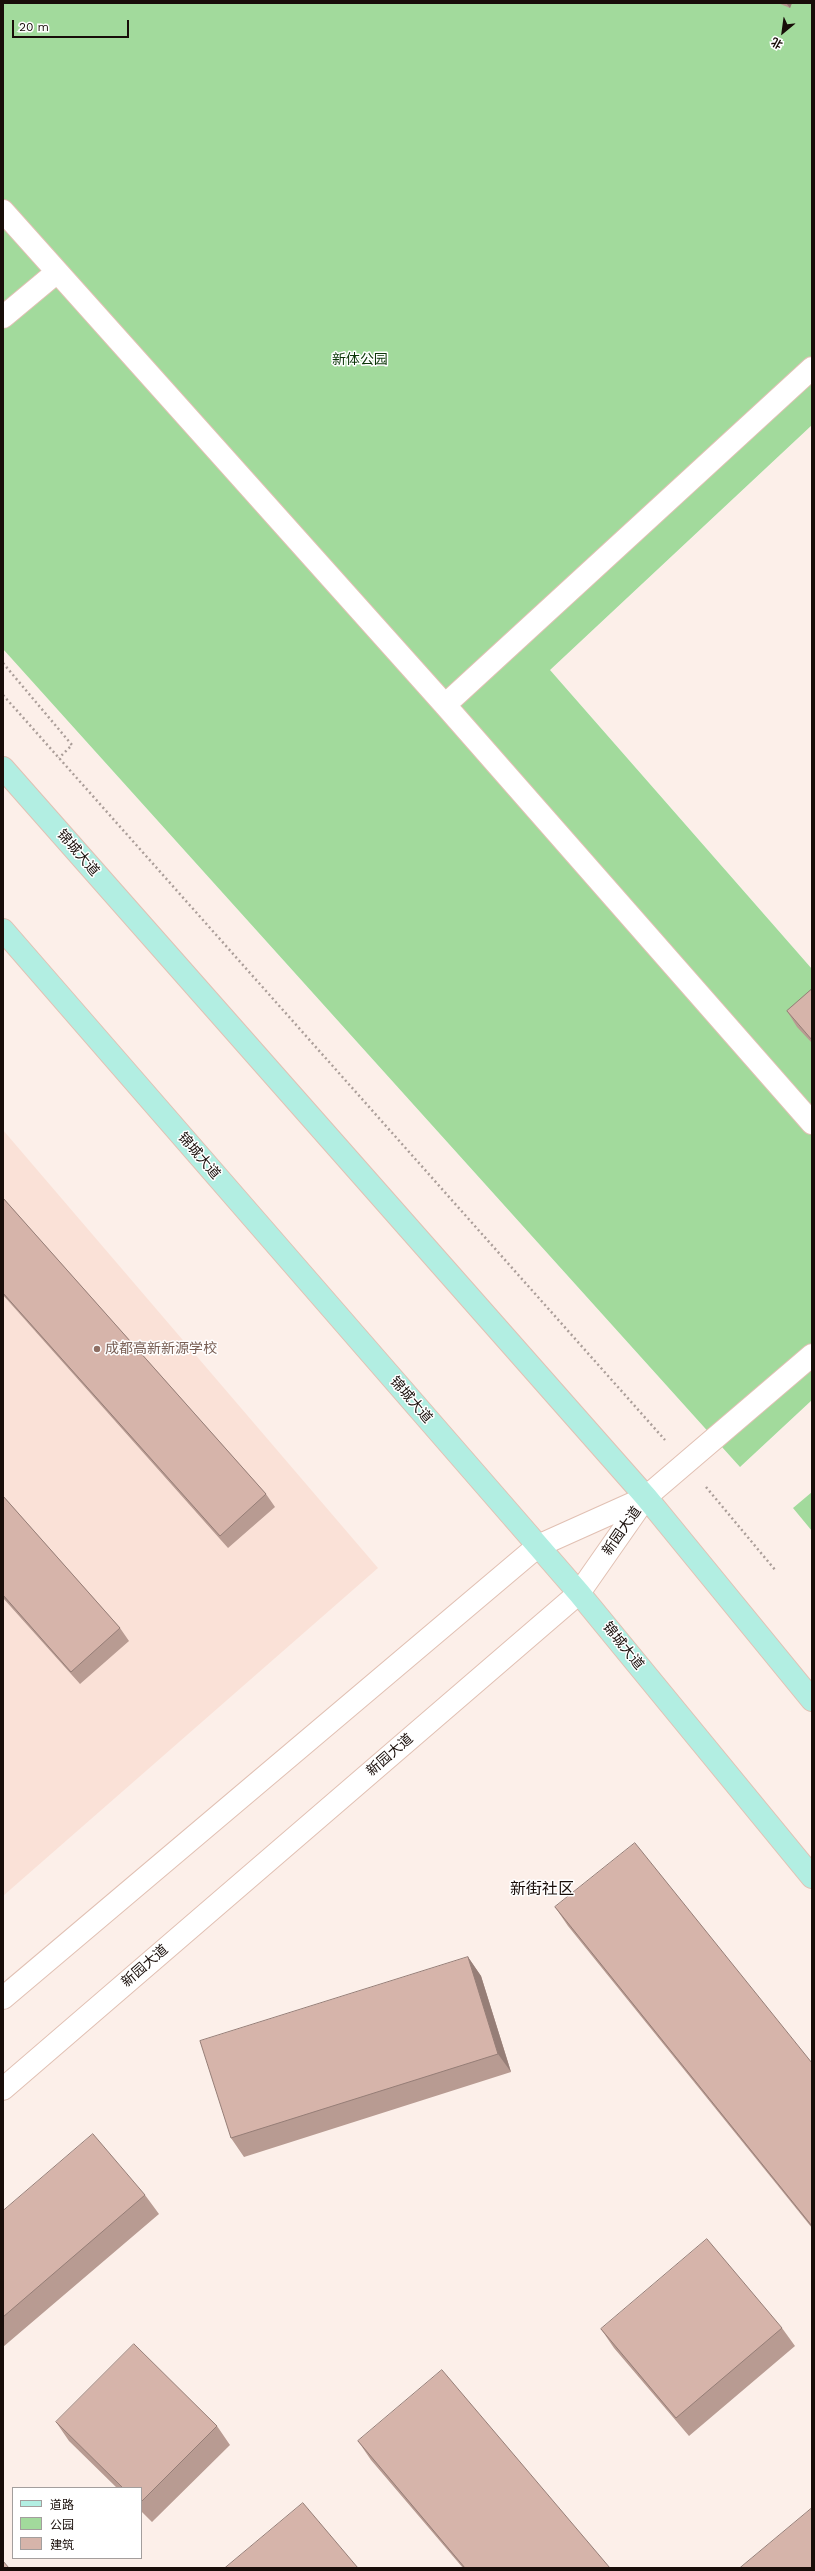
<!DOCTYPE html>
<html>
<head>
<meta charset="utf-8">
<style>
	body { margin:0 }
	#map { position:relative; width:815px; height:2571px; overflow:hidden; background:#fcefe9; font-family:"Work Sans","Noto Sans SC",sans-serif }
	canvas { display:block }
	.frame { position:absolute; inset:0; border:4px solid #180d09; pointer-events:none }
	.legend { position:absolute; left:12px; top:2487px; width:130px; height:72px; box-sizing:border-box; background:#fff; border:1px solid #a39e9d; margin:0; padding:5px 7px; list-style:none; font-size:12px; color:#180d09 }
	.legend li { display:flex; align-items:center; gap:8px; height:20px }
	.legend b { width:20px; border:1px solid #a39e9d }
	.north { position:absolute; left:763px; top:12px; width:40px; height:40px; -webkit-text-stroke:3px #fff; paint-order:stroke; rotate:209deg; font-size:11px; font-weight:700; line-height:16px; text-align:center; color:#180d09 }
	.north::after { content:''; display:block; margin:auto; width:14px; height:18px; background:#180d09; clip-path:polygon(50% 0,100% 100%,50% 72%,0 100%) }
	.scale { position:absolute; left:12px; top:20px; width:117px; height:18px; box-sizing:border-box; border:2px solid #180d09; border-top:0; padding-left:5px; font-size:12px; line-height:14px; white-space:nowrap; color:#180d09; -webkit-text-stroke:3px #fff; paint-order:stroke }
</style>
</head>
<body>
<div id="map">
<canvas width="815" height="2571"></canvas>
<div class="frame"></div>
<ul class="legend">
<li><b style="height:5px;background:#b2eee2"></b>道路</li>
<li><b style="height:11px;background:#a2da9c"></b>公园</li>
<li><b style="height:11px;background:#d6b4aa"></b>建筑</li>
</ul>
<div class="north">北</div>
<div class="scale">20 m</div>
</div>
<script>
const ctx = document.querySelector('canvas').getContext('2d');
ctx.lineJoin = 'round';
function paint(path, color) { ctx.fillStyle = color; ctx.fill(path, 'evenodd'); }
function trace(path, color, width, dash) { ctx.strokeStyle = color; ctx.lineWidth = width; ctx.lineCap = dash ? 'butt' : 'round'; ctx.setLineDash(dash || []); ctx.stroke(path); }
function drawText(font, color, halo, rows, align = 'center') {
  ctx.font = font + ' "Work Sans","Noto Sans SC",sans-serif'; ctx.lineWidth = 3; ctx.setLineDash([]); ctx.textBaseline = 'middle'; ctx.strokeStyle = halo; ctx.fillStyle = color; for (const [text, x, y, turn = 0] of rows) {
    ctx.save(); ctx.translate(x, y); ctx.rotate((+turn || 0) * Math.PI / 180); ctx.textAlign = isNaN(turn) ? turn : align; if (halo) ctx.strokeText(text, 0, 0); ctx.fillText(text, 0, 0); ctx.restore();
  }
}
const built = new Path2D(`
	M3,1130L378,1568L3,1896Z`);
const green = new Path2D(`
	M3,3H812V425L550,670L812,969V1400L740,1467L3,649Z
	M812,1492V1531L793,1508Z`);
const path = new Path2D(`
	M3,663L72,745L59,758
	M3,695L665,1440
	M706,1487L776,1571`);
const minor = new Path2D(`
	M3,211L445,705L812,1123
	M3,317L57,272
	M445,705L812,368
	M646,1497L812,1355`);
const tertiary = new Path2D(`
	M3,1998L538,1546L645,1498
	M3,2089L579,1593L646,1497`);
const secondary = new Path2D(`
	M3,768L646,1497L812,1700
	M3,930L579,1593L812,1877`);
const wall = new Path2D(`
	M778,3H792L790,8Z
	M812,989V1043L797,1027L787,1011Z
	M3,1198L266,1494L275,1507L228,1548L3,1295Z
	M3,1496L120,1628L129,1641L80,1684L3,1598Z
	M555,1907L812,2063V2228L568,1926Z
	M468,1957L481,1976L511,2072L244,2157L231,2138Z
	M145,2195L159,2214L3,2347V2211Z
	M782,2328L795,2346L689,2436L614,2348L601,2329Z
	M56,2422L217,2426L230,2445L152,2522L141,2511V2488H117L69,2441Z
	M358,2441L610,2568H463L371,2460Z`);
const shadedWall = new Path2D(`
	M786,3H792L790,8Z
	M468,1957L481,1976L511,2072L498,2054Z`);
const building = new Path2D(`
	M812,989V1040L787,1011Z
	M3,1198L266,1494L220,1536L3,1293Z
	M3,1496L120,1628L71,1672L3,1595Z
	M635,1843L812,2063V2226L555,1907Z
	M468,1957L498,2054L231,2138L200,2041Z
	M93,2134L145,2195L3,2317V2211Z
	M707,2239L782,2328L676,2418L601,2329Z
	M134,2344L217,2426L141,2502V2488H123L56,2422Z
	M442,2370L610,2568H465L358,2441Z
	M303,2503L358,2568H225Z
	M812,2508V2568H740Z
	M3,2561L9,2568H3Z`);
const markers = [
	[97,1349,4,"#8d6e63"]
];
const parkNames = [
	["新体公园",360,360]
];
const streetNames = [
	["锦城大道",78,853,49],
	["锦城大道",199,1156,49],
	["锦城大道",411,1400,49],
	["新园大道",622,1531,-55],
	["锦城大道",623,1646,51],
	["新园大道",390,1755,-41],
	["新园大道",145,1966,-41]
];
const educationNames = [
	["成都高新新源学校",105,1349]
];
const quarterNames = [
	["新街社区",542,1889]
];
paint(built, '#fae1d7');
paint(green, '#a2da9c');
trace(minor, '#e1c0b3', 24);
trace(tertiary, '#e1c0b3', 24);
trace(secondary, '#e1c0b3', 24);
trace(path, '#ab9e99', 2.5, [2, 3]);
trace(minor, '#fff', 22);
trace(tertiary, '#fff', 22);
trace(secondary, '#b2eee2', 22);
paint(wall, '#b89b92');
paint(shadedWall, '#967e77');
paint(building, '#d6b4aa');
trace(building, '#967e77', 1);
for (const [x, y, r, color] of markers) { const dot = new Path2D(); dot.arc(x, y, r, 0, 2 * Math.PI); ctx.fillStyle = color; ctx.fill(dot); trace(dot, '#fff', 1.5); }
drawText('14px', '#0b3608', '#fff', parkNames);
drawText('14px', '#180d09', '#fff', streetNames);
drawText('14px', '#785e54', '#fff', educationNames, 'left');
drawText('16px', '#180d09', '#fff', quarterNames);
</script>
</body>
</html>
